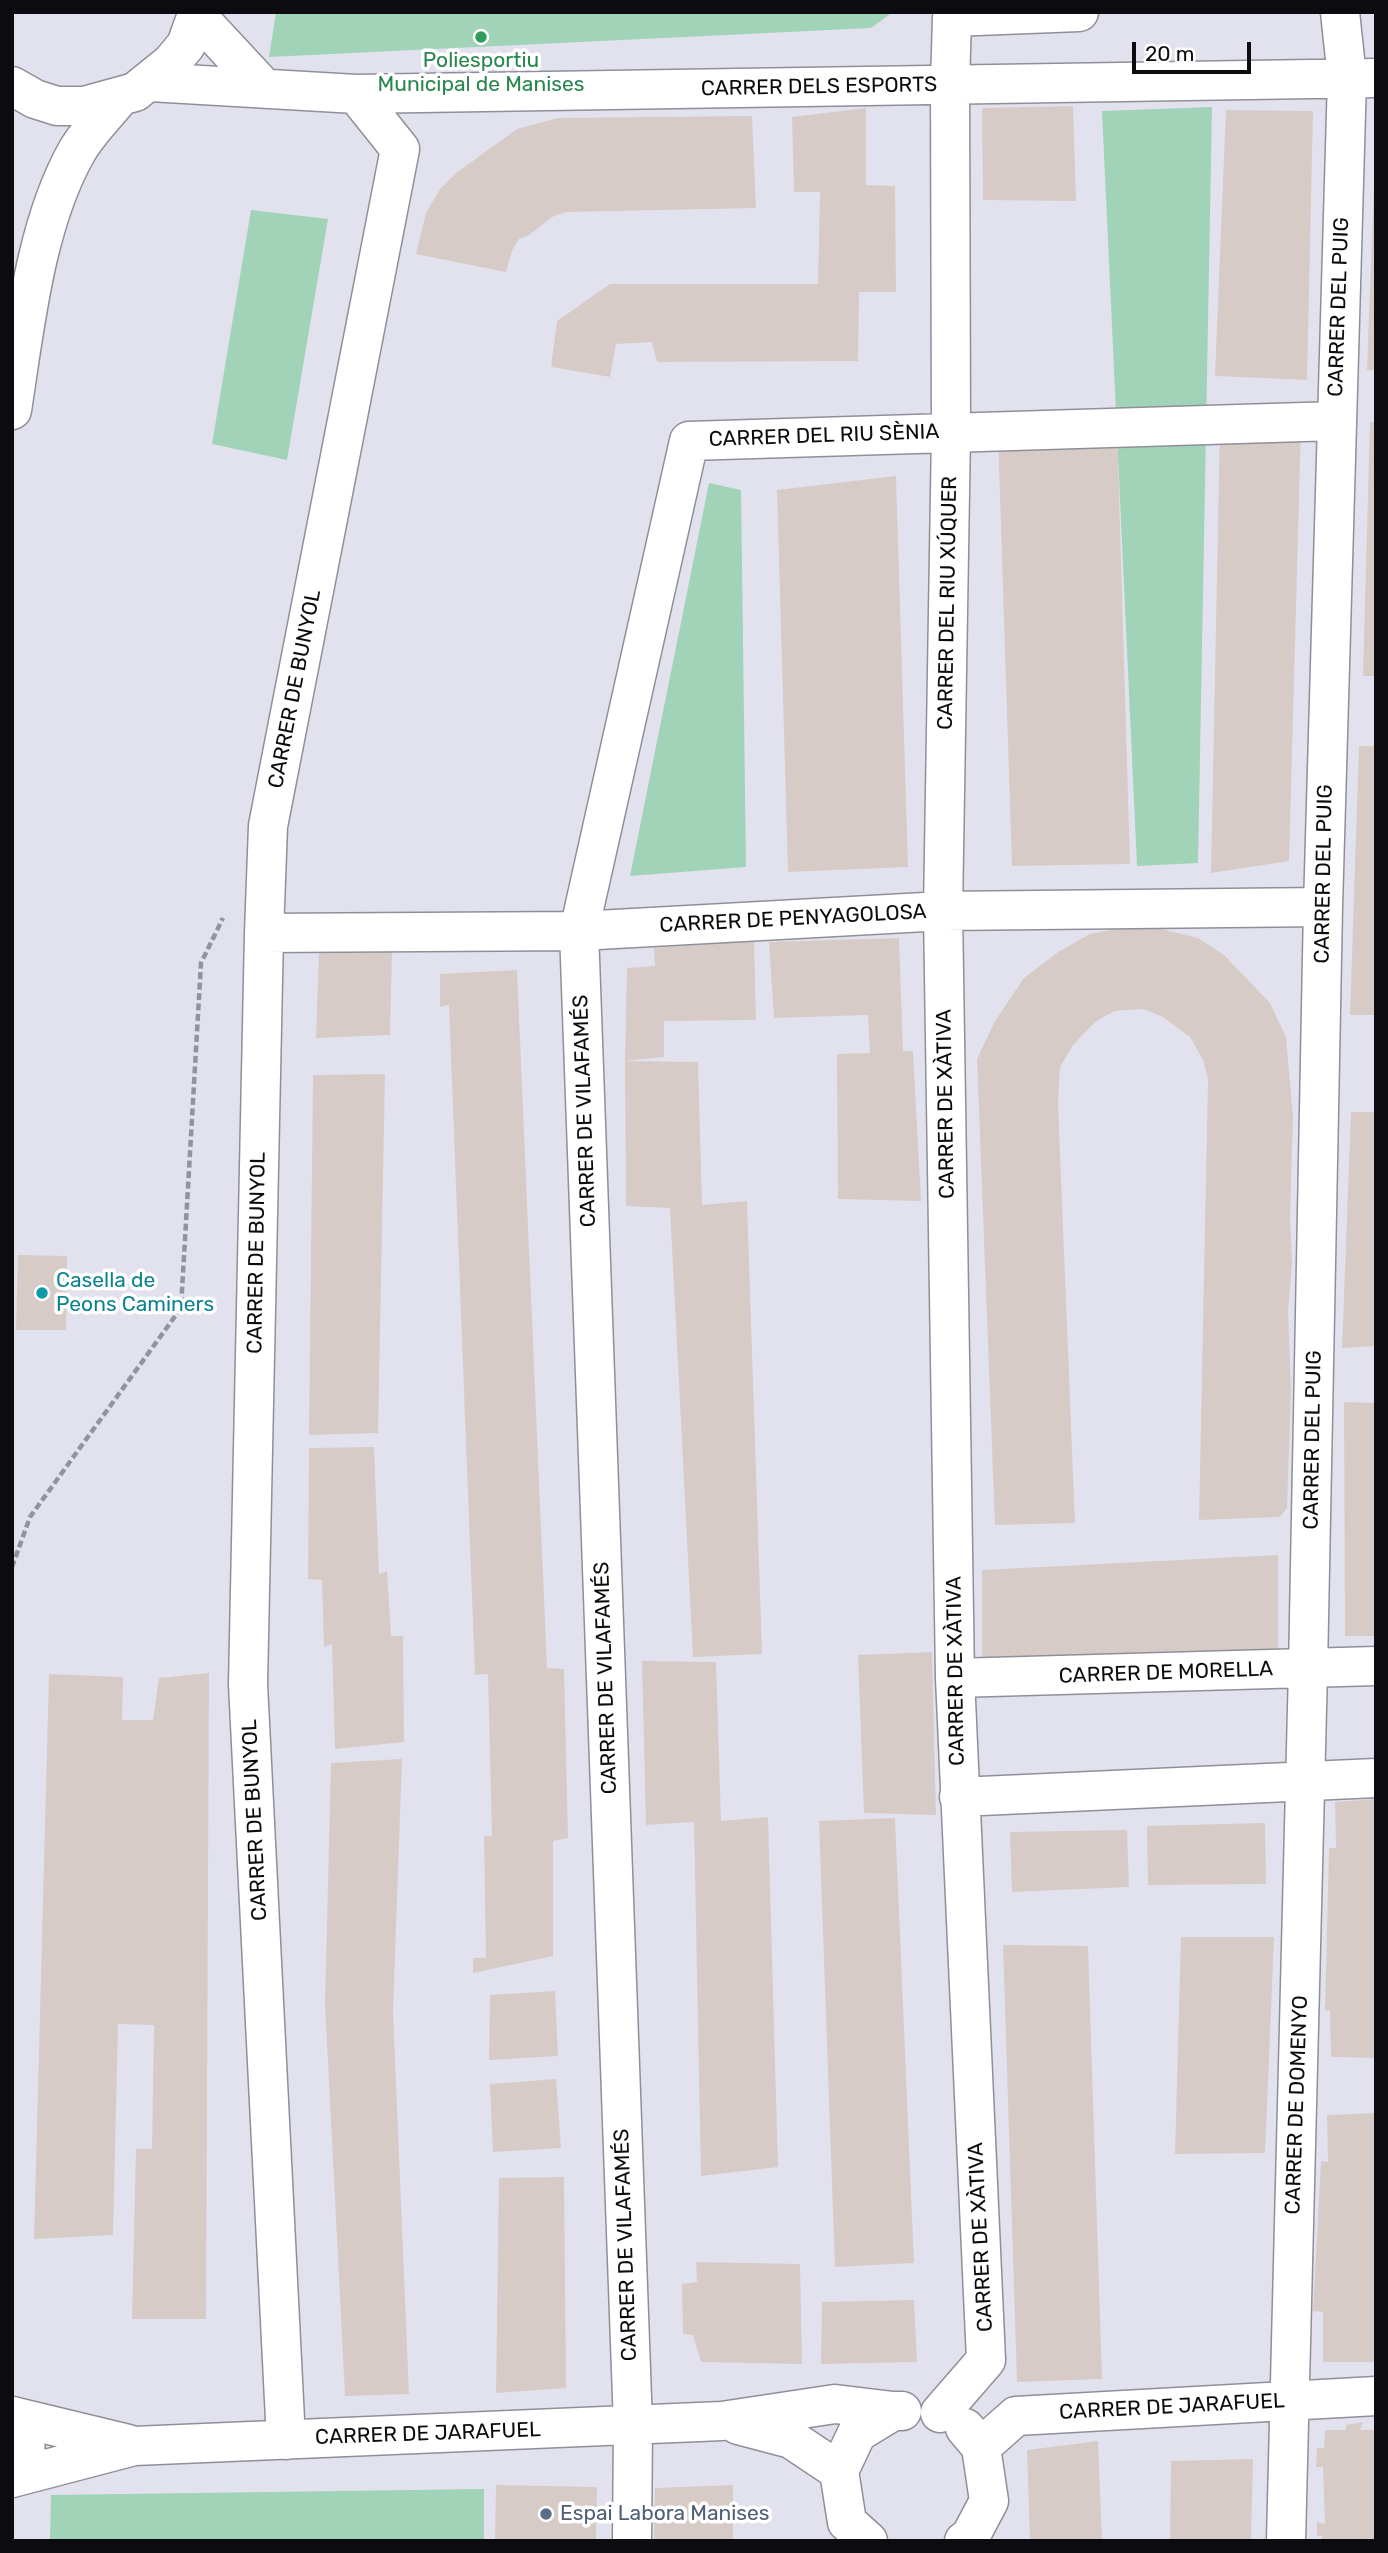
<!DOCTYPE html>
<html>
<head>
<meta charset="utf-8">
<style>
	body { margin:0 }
	#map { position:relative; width:1388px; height:2553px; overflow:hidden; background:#e2e2ee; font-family:Rubik,sans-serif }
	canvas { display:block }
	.frame { position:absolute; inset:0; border:14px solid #0c0c10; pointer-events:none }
	.scale { position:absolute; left:1132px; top:42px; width:119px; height:32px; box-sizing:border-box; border:4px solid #0c0c10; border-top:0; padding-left:9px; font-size:21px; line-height:24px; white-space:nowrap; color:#0c0c10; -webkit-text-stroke:5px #fff; paint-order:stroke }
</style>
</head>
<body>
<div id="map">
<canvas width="1388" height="2553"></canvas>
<div class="frame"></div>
<div class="scale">20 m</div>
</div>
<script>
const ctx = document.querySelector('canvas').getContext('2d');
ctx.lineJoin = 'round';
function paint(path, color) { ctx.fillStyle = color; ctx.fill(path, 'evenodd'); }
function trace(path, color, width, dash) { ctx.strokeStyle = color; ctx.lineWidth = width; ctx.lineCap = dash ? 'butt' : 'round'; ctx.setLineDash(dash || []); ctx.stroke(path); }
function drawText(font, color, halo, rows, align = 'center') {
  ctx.font = font + ' Rubik,sans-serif'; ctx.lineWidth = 7; ctx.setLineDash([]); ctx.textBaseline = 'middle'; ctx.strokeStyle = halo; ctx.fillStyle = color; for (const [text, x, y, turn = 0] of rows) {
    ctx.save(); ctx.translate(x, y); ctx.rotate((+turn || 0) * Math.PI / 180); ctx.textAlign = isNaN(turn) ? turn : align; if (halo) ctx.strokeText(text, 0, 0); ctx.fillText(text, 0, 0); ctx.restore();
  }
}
const green = new Path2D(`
	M276,12H893L871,28L269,57Z
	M1212,107L1198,863L1137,866L1102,111Z
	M251,210L328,219L287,460L212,444Z
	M709,483L741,490L746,867L630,876Z
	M484,2489V2541H50L51,2495Z`);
const building = new Path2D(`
	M1073,106L1076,201L983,200L982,108Z
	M866,108V185L895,186L896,292H859L858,361L657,362L652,342L616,344L610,377L551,367L557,321L610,284H818L820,192H794L792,117Z
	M1226,110L1313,111L1307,380L1215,376Z
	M752,116L756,208L566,212L552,217L529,235L519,239L512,251L506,272L416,254L426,213L440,189L456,173L517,129L558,118Z
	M1374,182H1376V370H1367Z
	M1370,422H1376V676H1363Z
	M1301,425L1289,861L1211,873L1220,426Z
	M1117,426L1130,864L1012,866L998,435Z
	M896,476L908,867L788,872L777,490Z
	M1359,746H1376V1015H1350Z
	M1127,927H1153L1198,938L1224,955L1270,1003L1286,1037L1293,1117L1290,1218L1292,1263L1288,1311L1291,1390L1287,1508L1280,1517L1199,1520L1208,1079L1203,1060L1190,1037L1163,1017L1143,1009L1115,1011L1096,1021L1073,1045L1060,1067L1058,1103L1075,1523L995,1525L977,1059L995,1021L1024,978L1058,952L1090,934Z
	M899,938L903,1051H913L921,1201L838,1199L837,1054L870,1053L868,1015L774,1018L769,942Z
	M754,940L756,1020L664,1021V1057L625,1061L627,968L655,966L654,948Z
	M392,952L390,1035L316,1038L319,953Z
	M517,970L547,1668L564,1669L568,1838L553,1841V1956L473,1973V1958H486L484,1836H492L488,1674L475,1675L449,1005L440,1007V974Z
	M625,1061L698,1062L702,1205L747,1201L762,1654L693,1657L670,1208L626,1206Z
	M385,1074L378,1433L309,1435L313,1075Z
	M1351,1112H1376V1346L1342,1348Z
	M18,1255L67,1256L66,1330H16Z
	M1344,1402L1376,1403V1636H1345Z
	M374,1447L379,1574L387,1571L391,1636H403L404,1742L335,1749L332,1644L324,1647L322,1580L308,1579L309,1448Z
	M1278,1555V1653L982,1661V1570Z
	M932,1652L936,1815L864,1813L858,1655Z
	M642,1661L716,1662L721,1821L768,1817L778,2167L701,2176L694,1822L646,1825Z
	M209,1673L206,2319H132L136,2149H152L154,2025L118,2024L113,2235L34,2239L49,1674L123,1677L122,1720H153L159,1678Z
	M402,1759L393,2011L409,2394L345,2396L325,2003L331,1763Z
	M1376,1799V2058L1331,2057L1330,2010L1325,2011L1329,1848H1336L1335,1802Z
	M895,1818L914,2263L835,2267L819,1821Z
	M1265,1823L1266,1884L1148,1885L1147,1826Z
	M1127,1830L1129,1887L1012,1892L1010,1832Z
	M1181,1937H1274L1265,2153L1175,2154Z
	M1003,1945L1088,1946L1102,2379L1017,2382Z
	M555,1991L558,2056L489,2060L490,1995Z
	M556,2079L561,2148L493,2152L490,2084Z
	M1376,2113V2362H1323V2312L1313,2311L1321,2161L1328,2162L1327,2115Z
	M564,2177L566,2388L496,2393L499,2178Z
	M696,2262L800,2264L802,2364L701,2362L693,2335L683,2334L682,2284L697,2282Z
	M914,2300L917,2362L821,2364L822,2302Z
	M1363,2422L1360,2430H1376V2541H1322V2536H1317V2522L1325,2524L1323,2467H1316L1317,2448H1324L1325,2430H1346V2425Z
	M1098,2441L1102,2541H1030L1027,2450Z
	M1253,2459L1251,2541H1170L1171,2461Z
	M496,2485L597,2487L596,2541H495Z
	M733,2485V2541H654L655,2488Z`);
const path = new Path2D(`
	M12,1567L30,1517L181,1308L201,963L223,918`);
const minor = new Path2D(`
	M198,17L263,87
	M952,17L1079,12
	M150,82L356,94L1376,78
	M264,933L579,931L943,911L1323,907
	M955,1678L1376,1666
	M959,1797L1376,1778
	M940,2413L986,2360L955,1678L943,911L951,432L950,85L952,17L957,12
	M12,2416L128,2444
	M738,2425L791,2439L839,2471
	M286,2440L248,1684L264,933L268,826L400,149L356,94
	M981,2447L1016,2416L1376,2396
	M12,2478L134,2446L722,2421L835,2404L893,2411
	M632,2541L633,2425L579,931L689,441L1336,421
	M868,2541L847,2522L839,2471L857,2433L893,2411H902
	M964,2541L970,2537L989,2501L981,2447L965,2428
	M1286,2541L1308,1669L1323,907L1347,78L1340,12`);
const major = new Path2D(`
	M12,86L35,99L57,106H84L135,92L171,63L186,45L198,12
	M12,410C25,327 35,225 77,151C88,132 106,114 120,97
	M12,2416C30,2436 30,2458 12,2477`);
const markers = [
	[481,37,7,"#2e9e5b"],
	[42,1293,7,"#0f9aa8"],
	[546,2514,7,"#5c6f8a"]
];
const leisureNames = [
	["Poliesportiu",481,61],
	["Municipal de Manises",481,85]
];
const streetNames = [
	["CARRER DELS ESPORTS",819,87,-1],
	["CARRER DEL PUIG",1339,307,-88],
	["CARRER DEL RIU SÈNIA",824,436,-2],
	["CARRER DEL RIU XÚQUER",948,603,-89],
	["CARRER DE BUNYOL",295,689,-79],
	["CARRER DEL PUIG",1324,874,-89],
	["CARRER DE PENYAGOLOSA",793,919,-3],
	["CARRER DE XÀTIVA",946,1104,-91],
	["CARRER DE VILAFAMÉS",585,1111,-92],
	["CARRER DE BUNYOL",257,1253,-89],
	["CARRER DEL PUIG",1313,1440,-89],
	["CARRER DE XÀTIVA",956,1671,-91],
	["CARRER DE MORELLA",1166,1673,-2],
	["CARRER DE VILAFAMÉS",606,1678,-92],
	["CARRER DE BUNYOL",255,1820,-93],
	["CARRER DE DOMENYO",1297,2105,-88],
	["CARRER DE XÀTIVA",981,2237,-93],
	["CARRER DE VILAFAMÉS",626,2245,-92],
	["CARRER DE JARAFUEL",1172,2407,-3],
	["CARRER DE JARAFUEL",428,2434,-2]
];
const cultureNames = [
	["Casella de",56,1281],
	["Peons Caminers",56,1305]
];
const serviceNames = [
	["Espai Labora Manises",560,2514]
];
paint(green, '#a1d3b9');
paint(building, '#d7cbc7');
trace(minor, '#8f8f9a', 41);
trace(major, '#8f8f9a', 41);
trace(path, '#93939c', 4.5, [7, 3.5]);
trace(minor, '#fff', 38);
trace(major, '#fff', 38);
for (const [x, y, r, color] of markers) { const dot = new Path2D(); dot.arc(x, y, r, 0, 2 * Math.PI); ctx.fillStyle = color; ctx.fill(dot); trace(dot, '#fff', 2.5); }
drawText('21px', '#27864d', '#fff', leisureNames);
drawText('21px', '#0c0c10', '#fff', streetNames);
drawText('21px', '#0d838f', '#fff', cultureNames, 'left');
drawText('21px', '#4e5e75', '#fff', serviceNames, 'left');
</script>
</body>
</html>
